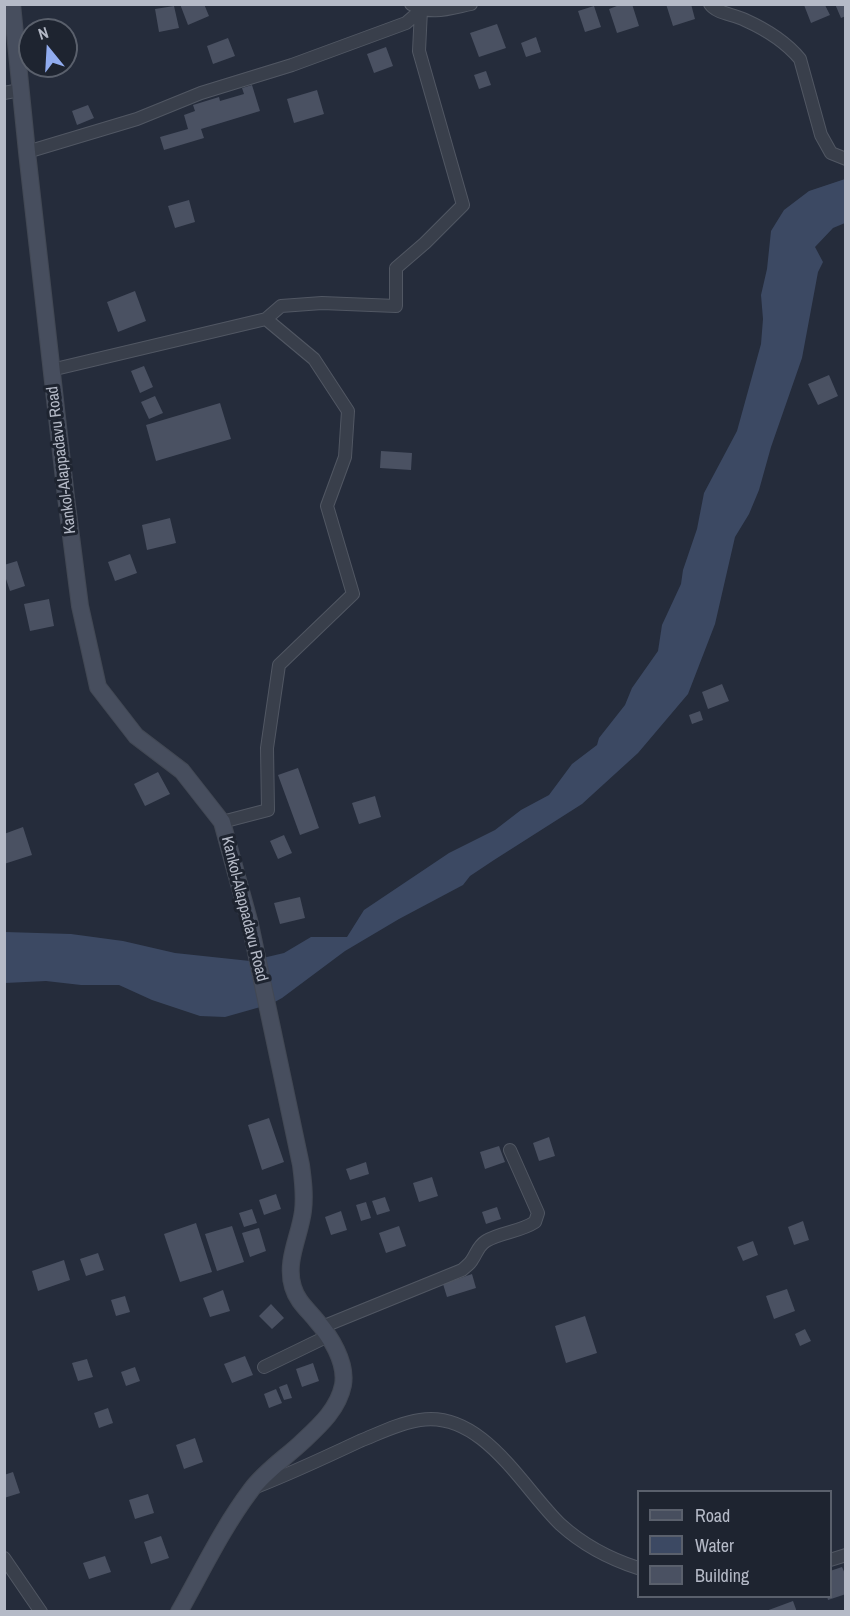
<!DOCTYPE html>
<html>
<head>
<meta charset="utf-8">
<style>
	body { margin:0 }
	#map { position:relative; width:850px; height:1616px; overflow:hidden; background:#252c3b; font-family:"Archivo Narrow",sans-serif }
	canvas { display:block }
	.frame { position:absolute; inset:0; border:6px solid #b5bac7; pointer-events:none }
	.legend { position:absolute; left:637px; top:1490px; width:195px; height:108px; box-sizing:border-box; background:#1e2430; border:2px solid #5a606c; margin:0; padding:8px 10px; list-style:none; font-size:18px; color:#b5bac7 }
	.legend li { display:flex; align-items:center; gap:12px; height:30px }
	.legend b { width:30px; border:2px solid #5a606c }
	.north { position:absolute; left:18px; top:18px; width:60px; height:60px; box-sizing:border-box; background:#1e2430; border:2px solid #5a606c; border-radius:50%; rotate:342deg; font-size:16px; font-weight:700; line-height:24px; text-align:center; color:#b5bac7 }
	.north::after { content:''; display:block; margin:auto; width:21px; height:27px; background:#91acef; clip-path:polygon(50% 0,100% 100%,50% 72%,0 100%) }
</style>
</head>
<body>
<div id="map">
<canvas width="850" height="1616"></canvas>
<div class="frame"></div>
<ul class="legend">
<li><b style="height:8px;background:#474e5e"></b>Road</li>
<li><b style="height:16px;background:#3c4963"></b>Water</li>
<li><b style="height:16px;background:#4a5162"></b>Building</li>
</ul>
<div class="north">N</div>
</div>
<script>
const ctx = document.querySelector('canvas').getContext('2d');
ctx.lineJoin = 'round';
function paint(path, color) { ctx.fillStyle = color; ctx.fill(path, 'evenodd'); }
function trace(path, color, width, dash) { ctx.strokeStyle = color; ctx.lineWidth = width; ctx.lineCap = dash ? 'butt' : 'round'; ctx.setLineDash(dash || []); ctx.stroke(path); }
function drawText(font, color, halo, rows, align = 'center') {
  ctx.font = font + ' "Archivo Narrow",sans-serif'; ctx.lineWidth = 6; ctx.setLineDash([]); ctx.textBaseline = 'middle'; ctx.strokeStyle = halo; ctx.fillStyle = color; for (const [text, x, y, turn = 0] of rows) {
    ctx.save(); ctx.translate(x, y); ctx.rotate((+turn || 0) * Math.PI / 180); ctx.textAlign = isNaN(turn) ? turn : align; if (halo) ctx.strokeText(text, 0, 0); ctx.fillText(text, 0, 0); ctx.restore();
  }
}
const water = new Path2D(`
	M845,179V223L833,228L815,247L823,262L818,272L802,358L771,447L759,490L749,514L735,537L715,624L688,694L638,753L582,804L494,860L470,876L463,885L399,919L345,951L282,998L271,1004L225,1017L200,1016L152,1000L119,985H81L46,981L5,983V932L71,934L123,941L175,953L250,961L284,953L311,937H347L364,910L449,853L495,830L521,810L549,795L572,764L597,745L599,738L625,705L632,688L658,651L662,625L681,584L683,570L697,529L704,493L737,431L761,344L763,319L761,295L767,269L771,231L784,210L809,191Z`);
const building = new Path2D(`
	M180,4H204L209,16L188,25Z
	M622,4H632L639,26L617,33L609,9Z
	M666,4H691L695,19L673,26Z
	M835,4H846V16L841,18Z
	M804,5H825L830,15L811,23Z
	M174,6L179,28L159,32L155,9Z
	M594,6L601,27L585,32L578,11Z
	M497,24L506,48L479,57L470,33Z
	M536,37L541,52L526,57L521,43Z
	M228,38L235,56L213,64L207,46Z
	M386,47L393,66L374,73L367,54Z
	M486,71L491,85L479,89L474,75Z
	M252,85L260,111L201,129L204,138L164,150L160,137L188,129L184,115L195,111L193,105L219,97L220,101L244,94L242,88Z
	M317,90L324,114L294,123L287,99Z
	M88,105L94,118L77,125L72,111Z
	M189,200L195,222L175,228L168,206Z
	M135,291L146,321L118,332L107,302Z
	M144,366L153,387L140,393L131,371Z
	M829,375L838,396L818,405L808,384Z
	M155,396L163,413L149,419L141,402Z
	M220,403L231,439L156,461L146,425Z
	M381,451L412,453L411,470L380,468Z
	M170,518L176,543L147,550L142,525Z
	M130,554L137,573L115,581L108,562Z
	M17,561L25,586L10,591L4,573V565Z
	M49,599L54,626L30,631L24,604Z
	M722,684L729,701L708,709L702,692Z
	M700,711L703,720L692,724L689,715Z
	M298,768L319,828L300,835L278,775Z
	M158,772L170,794L145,806L134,784Z
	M375,796L381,817L359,824L352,803Z
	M23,827L32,855L4,864V834Z
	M284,835L292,853L278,859L270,841Z
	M300,897L305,918L280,924L274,903Z
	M269,1118L284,1162L262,1170L248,1125Z
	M549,1137L555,1156L539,1161L533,1143Z
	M499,1146L505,1162L485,1169L480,1152Z
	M366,1162L369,1174L350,1180L346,1169Z
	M432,1177L438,1196L419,1202L413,1183Z
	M276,1194L281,1209L264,1215L259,1200Z
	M385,1197L390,1211L377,1215L372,1201Z
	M366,1202L371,1218L361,1221L356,1205Z
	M497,1207L501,1219L486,1224L482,1212Z
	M252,1209L257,1223L244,1227L239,1213Z
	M341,1211L347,1230L331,1235L325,1217Z
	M803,1221L809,1240L794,1245L788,1227Z
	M196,1223L212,1272L180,1282L164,1234Z
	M232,1226L244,1262L217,1271L205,1234Z
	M399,1226L406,1246L386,1253L379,1233Z
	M259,1228L266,1251L250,1257L242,1233Z
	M753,1241L758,1255L743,1261L737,1247Z
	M98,1253L104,1270L86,1276L80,1259Z
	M64,1260L70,1280L38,1291L32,1271Z
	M472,1274L476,1288L447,1297L443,1284Z
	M787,1289L795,1311L774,1319L766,1296Z
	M223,1290L230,1311L210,1317L203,1298Z
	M125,1296L130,1312L116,1316L111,1300Z
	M271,1304L284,1318L272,1329L259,1316Z
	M585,1316L597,1353L566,1363L555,1326Z
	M805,1329L811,1341L800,1346L795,1334Z
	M245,1356L253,1375L232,1383L224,1364Z
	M87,1359L93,1377L78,1381L72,1363Z
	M313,1363L319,1381L302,1387L296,1369Z
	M135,1367L140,1381L126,1386L121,1372Z
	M287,1384L292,1398L284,1400L279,1387Z
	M276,1389L282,1403L269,1408L264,1394Z
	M108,1408L113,1423L99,1428L94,1413Z
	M195,1438L203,1462L184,1469L176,1445Z
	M13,1472L20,1493L4,1498V1475Z
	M148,1494L154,1513L135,1519L129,1500Z
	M161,1536L169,1558L151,1564L144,1542Z
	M105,1556L111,1572L89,1579L83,1563Z
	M842,1567L846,1576V1594L828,1600L827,1596H830V1571Z
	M793,1601L797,1612H766V1611Z`);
const street = new Path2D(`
	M411,4C430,16 451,8 471,4
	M710,4C717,14 734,14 745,20C765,29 786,42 800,59L821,135L831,153L846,159
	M4,93L20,90
	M27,152L137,119L201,93L292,65L406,23L421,10
	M266,319L281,306L322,303L396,306V268L425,243L463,205L419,51L421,10
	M51,370L266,319L314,359L348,411L345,457L327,506L353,594L279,665L267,748L268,810L222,822
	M322,1327L462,1270C465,1267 470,1264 472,1260C477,1253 478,1246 486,1241C501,1232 520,1232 535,1222L538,1213L510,1150
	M264,1367L328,1336
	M256,1487C292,1473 326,1457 360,1441C380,1433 399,1423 420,1420C482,1410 522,1487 560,1524C582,1544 610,1559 638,1568
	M4,1558L41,1612
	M830,1560L846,1555`);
const secondary = new Path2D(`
	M12,4L27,152L66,497L80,606L98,687L136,736L182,771L222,822L250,924L301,1165C303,1180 305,1195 303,1211C300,1236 285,1261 293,1287C297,1301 307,1309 316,1320C330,1336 347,1362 343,1385C338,1410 318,1427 301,1443C285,1458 264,1472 251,1490C223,1527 202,1571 179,1612`);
const streetNames = [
	["Kankol-Alappadavu Road",62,460,-97],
	["Kankol-Alappadavu Road",244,909,76]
];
paint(water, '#3c4963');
paint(building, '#4a5162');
trace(street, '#515763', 14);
trace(secondary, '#424854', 18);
trace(street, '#393f4b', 12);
trace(secondary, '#474e5e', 16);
drawText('16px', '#b5bac7', '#1e2430', streetNames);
</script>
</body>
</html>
